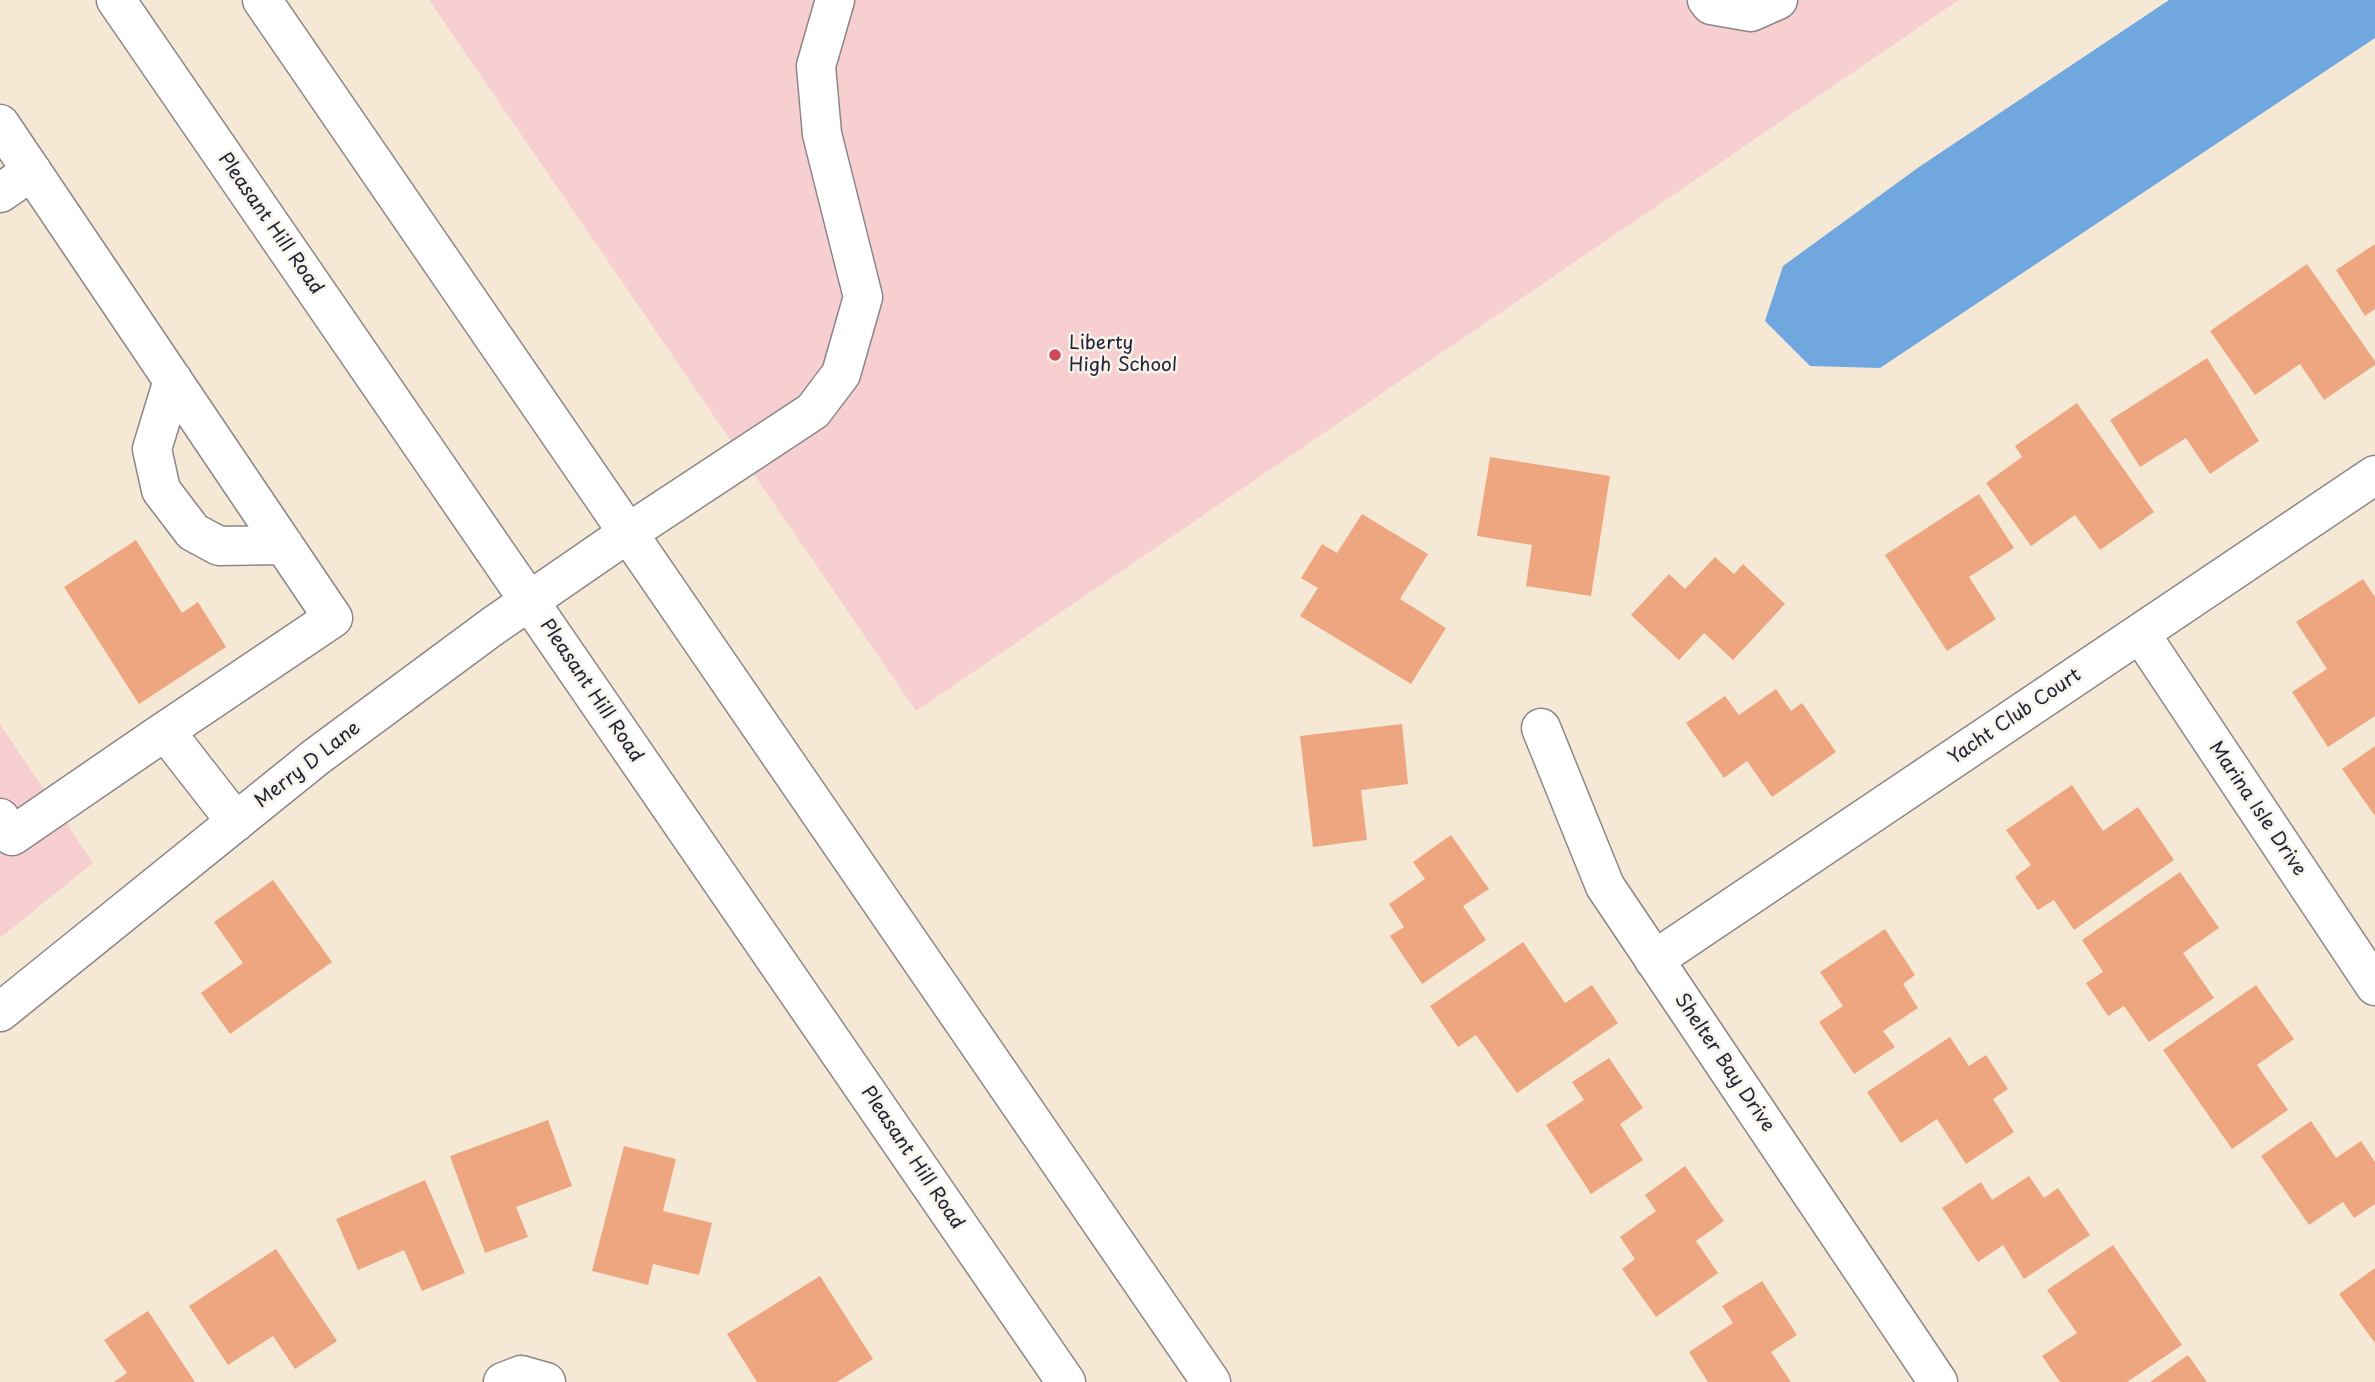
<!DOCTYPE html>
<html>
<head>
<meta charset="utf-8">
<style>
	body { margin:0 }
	canvas { display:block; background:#f5e9d5 }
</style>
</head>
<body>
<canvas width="2375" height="1382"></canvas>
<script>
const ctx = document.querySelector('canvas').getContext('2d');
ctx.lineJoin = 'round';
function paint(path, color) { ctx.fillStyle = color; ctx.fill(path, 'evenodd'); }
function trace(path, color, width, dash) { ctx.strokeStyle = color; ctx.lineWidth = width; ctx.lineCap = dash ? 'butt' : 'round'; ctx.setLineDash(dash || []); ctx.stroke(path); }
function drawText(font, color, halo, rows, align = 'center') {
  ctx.font = font + ' "Playpen Sans",sans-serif'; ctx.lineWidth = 5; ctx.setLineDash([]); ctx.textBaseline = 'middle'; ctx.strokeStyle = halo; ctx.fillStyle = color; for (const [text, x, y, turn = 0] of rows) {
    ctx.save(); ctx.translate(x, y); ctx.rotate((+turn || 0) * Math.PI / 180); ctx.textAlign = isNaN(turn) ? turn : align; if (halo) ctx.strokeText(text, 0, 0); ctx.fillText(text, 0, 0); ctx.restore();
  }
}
const built = new Path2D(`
	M429,0H1959L916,711Z
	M0,724L93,863L0,938Z`);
const water = new Path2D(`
	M2169,0H2375V38L1880,368L1810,366L1765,321L1783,266L1919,167Z`);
const building = new Path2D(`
	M2375,244V309L2365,316L2336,270Z
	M2307,264L2375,361V365L2324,400L2300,364L2255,395L2210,331Z
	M2207,358L2259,441L2210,474L2186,438L2140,467L2110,420Z
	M2077,403L2154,512L2100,550L2075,515L2031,546L1986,483L2022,457L2015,446Z
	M1490,457L1610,476L1591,596L1526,586L1532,545L1477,536Z
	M1979,494L2014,548L1969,577L1996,619L1947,651L1885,555Z
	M1362,514L1428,554L1400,599L1446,628L1411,684L1300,616L1318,588L1301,578L1322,544L1337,553Z
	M136,540L182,613L198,602L226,647L139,704L64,587Z
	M1715,557L1734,574L1743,564L1785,604L1733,660L1704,633L1679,660L1631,615L1669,574L1685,589Z
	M2363,579L2375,597V716L2328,747L2292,692L2327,669L2296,622Z
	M1776,689L1791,711L1802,703L1836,752L1772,797L1747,761L1724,778L1686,723L1725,696L1739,715Z
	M1402,724L1408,784L1361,790L1367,840L1313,847L1300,736Z
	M2375,746V816L2342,769Z
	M2072,785L2103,831L2138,807L2174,860L2074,930L2054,900L2038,910L2015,877L2031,865L2006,830Z
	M1451,835L1489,889L1463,906L1486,940L1422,984L1390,936L1404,927L1389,904L1425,879L1413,862Z
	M2180,872L2219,928L2183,953L2214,998L2149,1042L2124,1006L2108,1016L2086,983L2103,972L2082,940Z
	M273,880L332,962L230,1034L201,993L243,963L214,922Z
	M1885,929L1915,975L1903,984L1918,1008L1883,1031L1895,1047L1854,1074L1819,1022L1843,1006L1820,972Z
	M1523,942L1565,1003L1592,985L1618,1023L1517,1093L1476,1035L1458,1047L1430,1006Z
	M2256,985L2294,1039L2257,1065L2288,1110L2232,1149L2163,1050Z
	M1950,1037L1969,1066L1986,1055L2008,1089L1993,1099L2014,1132L1966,1164L1937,1119L1901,1143L1867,1092Z
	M1609,1058L1643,1108L1620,1124L1643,1160L1591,1194L1546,1125L1584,1100L1572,1082Z
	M548,1120L572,1186L516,1207L528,1237L485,1253L450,1156Z
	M2311,1121L2336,1158L2361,1141L2375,1162V1204L2354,1218L2343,1202L2309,1225L2261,1156Z
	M624,1146L676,1159L663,1211L712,1223L699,1275L653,1264L648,1285L592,1271Z
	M1685,1166L1724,1221L1696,1241L1718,1273L1656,1317L1622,1269L1635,1259L1620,1237L1656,1211L1645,1195Z
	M2029,1176L2044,1198L2058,1188L2090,1235L2024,1279L2003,1245L1978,1262L1942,1208L1981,1182L1992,1200Z
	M425,1180L465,1273L422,1291L404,1250L358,1270L336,1219Z
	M2113,1245L2182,1345L2127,1382H2060L2042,1356L2077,1333L2047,1290Z
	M276,1249L337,1341L295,1369L273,1336L228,1365L189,1306Z
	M2375,1268V1343L2339,1294Z
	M820,1276L873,1359L837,1382H757L727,1334Z
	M1762,1281L1797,1335L1771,1352L1791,1382H1708L1689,1352L1733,1323L1722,1306Z
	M148,1311L195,1382H114L127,1373L104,1340Z
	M2188,1355L2207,1382H2150Z`);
const minor = new Path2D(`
	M1707,0L1711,5L1751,12L1778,0
	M0,124L333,618L165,731
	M0,193L32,171
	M173,380L152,449L161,490L193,532L219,546L284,545
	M2140,633L2375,986
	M1541,728L1605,886L1938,1382
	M0,818L12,836L165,731L236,822
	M1654,960L2375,475
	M0,1012L316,757L493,626L628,533L813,411L841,374L863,297L822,134L816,66L835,0
	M503,1382L521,1375L546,1382`);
const major = new Path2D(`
	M116,0L1066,1382
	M262,0L1211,1382`);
const markers = [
	[1055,355,7,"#d1495b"]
];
const streetNames = [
	["Pleasant Hill Road",270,224,55],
	["Pleasant Hill Road",591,691,56],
	["Yacht Club Court",2015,717,-34],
	["Merry D Lane",308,765,-38],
	["Marina Isle Drive",2257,809,56],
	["Shelter Bay Drive",1724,1063,56],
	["Pleasant Hill Road",912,1158,56]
];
const poiNames = [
	["Liberty",1069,344],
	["High School",1069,366]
];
paint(built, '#f7cfd1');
paint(water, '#71a7df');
paint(building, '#eea680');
trace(minor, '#8c8688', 41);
trace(major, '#8c8688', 41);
trace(minor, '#fff', 38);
trace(major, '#fff', 38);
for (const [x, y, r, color] of markers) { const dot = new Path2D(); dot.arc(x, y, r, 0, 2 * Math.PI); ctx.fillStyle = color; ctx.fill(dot); trace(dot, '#f7f3e8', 2.5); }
drawText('19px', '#22223b', '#f7f3e8', streetNames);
drawText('19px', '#22223b', '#f7f3e8', poiNames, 'left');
</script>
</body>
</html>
